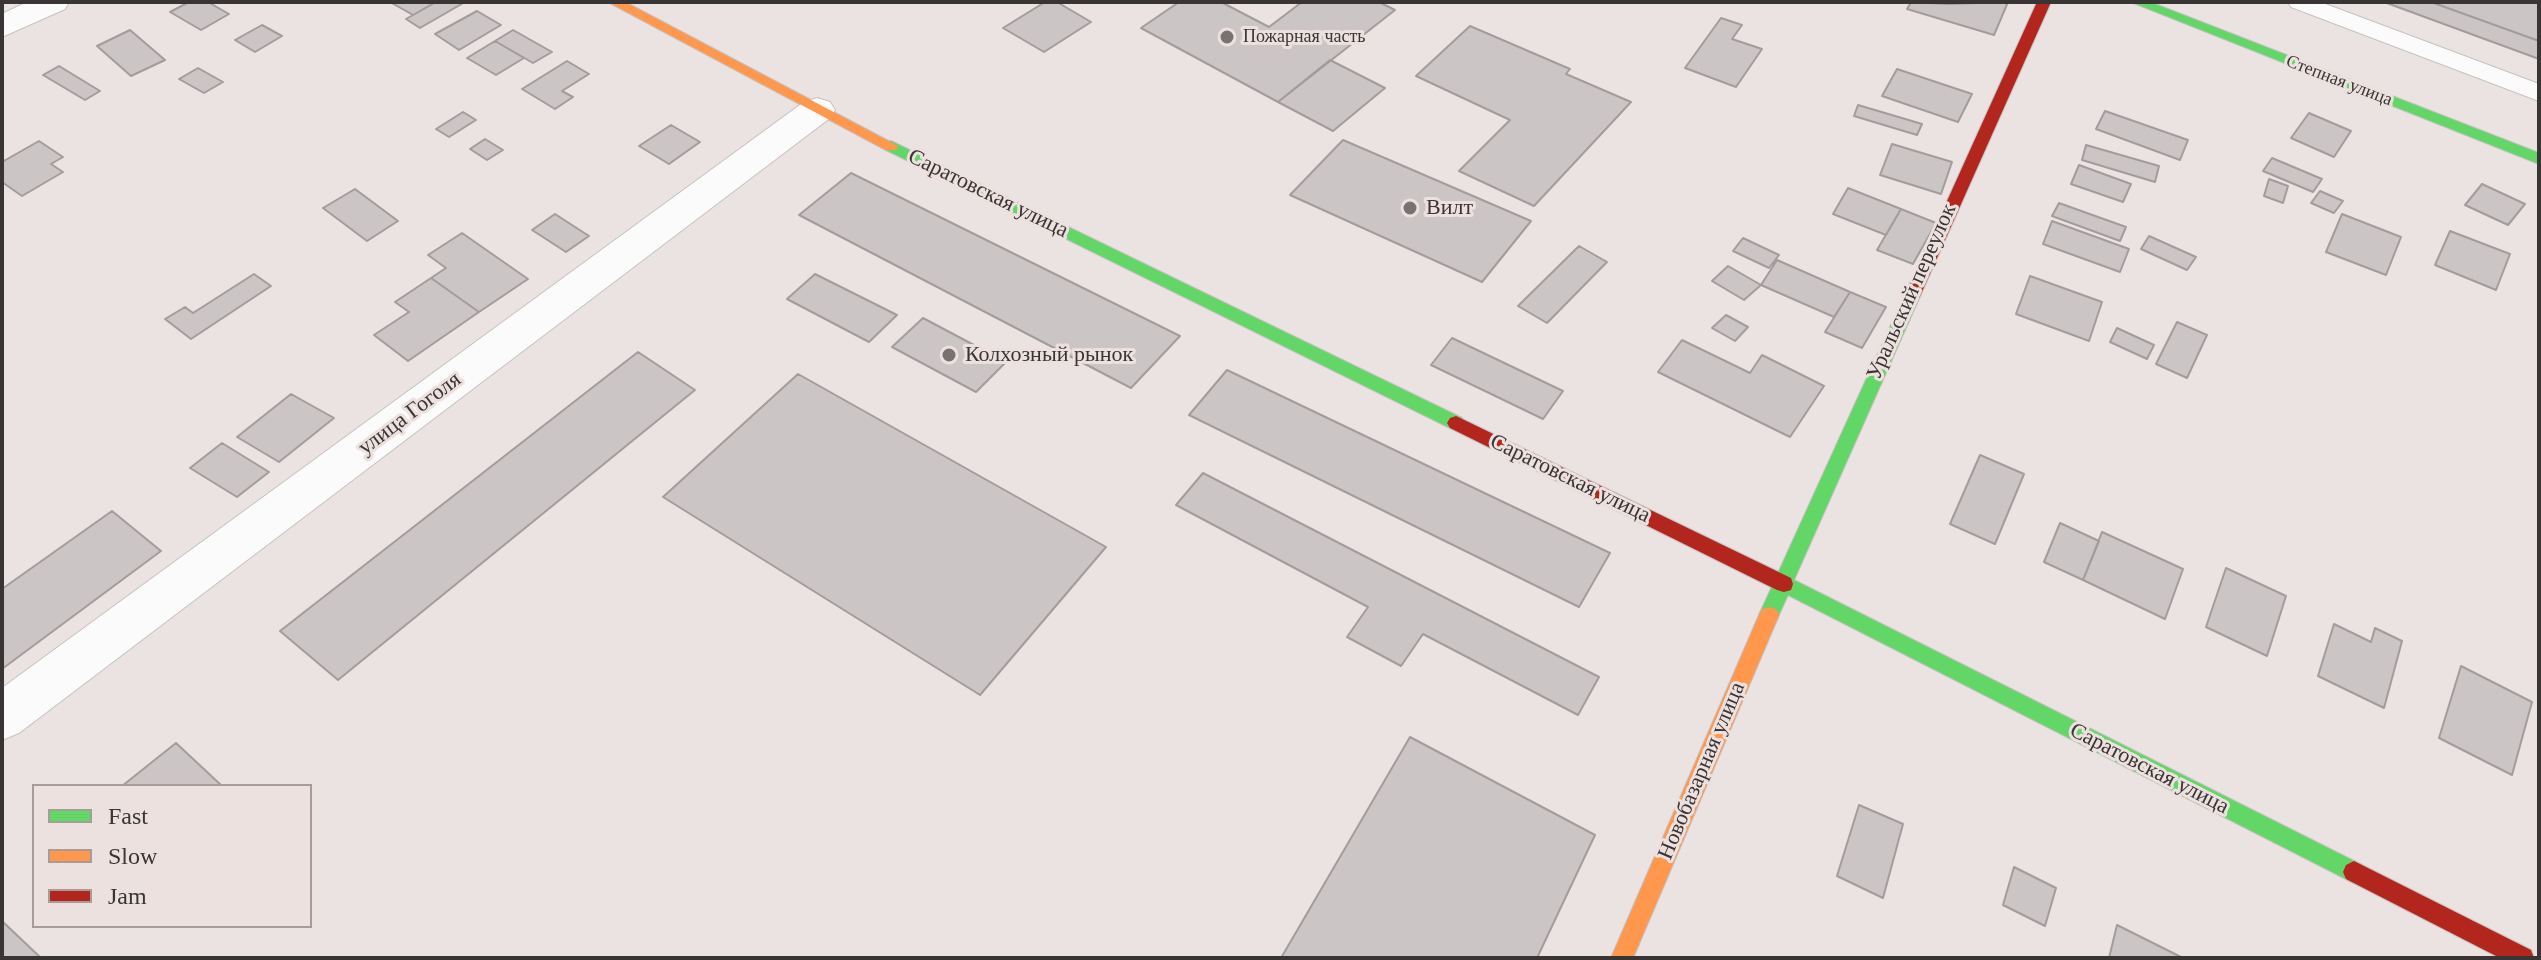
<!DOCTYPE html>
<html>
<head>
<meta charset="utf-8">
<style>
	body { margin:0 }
	#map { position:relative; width:2541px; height:960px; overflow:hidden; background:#eae3e2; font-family:Georgia,serif }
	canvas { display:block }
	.frame { position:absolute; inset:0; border:4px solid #3a3535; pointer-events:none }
	.legend { position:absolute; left:32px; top:784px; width:280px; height:144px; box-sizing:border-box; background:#ede1df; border:2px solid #a59c9b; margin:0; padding:10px 14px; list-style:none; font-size:24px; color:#3a3535 }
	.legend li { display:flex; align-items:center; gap:16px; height:40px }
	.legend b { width:40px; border:2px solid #a59c9b }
</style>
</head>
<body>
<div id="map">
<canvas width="2541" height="960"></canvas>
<div class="frame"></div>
<ul class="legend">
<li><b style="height:10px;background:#63d668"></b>Fast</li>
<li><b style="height:10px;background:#ff974d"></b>Slow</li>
<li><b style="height:10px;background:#b3261e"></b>Jam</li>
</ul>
</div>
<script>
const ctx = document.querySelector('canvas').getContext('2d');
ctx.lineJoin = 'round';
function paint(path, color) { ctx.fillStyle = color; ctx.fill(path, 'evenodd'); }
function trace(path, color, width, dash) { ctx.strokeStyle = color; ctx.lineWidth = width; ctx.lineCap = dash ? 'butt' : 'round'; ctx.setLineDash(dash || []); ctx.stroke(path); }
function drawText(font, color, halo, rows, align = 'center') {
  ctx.font = font + ' Georgia,serif'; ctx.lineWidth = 6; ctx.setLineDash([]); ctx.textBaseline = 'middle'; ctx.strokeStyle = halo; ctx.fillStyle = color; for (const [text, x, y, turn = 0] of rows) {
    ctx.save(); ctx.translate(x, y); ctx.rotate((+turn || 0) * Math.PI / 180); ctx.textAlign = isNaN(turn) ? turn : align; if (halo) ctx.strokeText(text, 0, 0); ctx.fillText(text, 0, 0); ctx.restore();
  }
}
const building = new Path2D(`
	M189,2H208L229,14L201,30L170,12Z
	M390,2H436L413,15Z
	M436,2H465L420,28L406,19Z
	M1045,2H1057L1091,22L1044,52L1003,28Z
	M1179,2H1221L1269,27L1302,2H1379L1395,10L1278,102L1141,28Z
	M1911,2L1948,4L2008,2L1994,35L1907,9Z
	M2384,2H2431L2539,41V59Z
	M2431,2H2539V41Z
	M477,11L501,25L459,50L435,34Z
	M1721,18L1742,25L1732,39L1762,49L1736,87L1685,68Z
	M262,25L282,36L255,52L235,40Z
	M1470,26L1570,69L1566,74L1631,102L1534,206L1459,171L1510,120L1416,76Z
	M130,30L165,60L131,76L97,46Z
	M513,30L552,52L533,63L495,41Z
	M495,41L524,58L496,75L467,58Z
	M1330,60L1385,88L1333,131L1278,102Z
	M567,61L589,74L562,91L573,97L555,109L522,89Z
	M59,66L100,91L85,100L43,75Z
	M198,68L223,82L204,93L179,79Z
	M1897,69L1972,94L1958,122L1882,96Z
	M1858,105L1922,124L1917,135L1854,116Z
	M2105,111L2188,140L2180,160L2096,129Z
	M463,112L476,120L449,137L436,129Z
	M2309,113L2351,131L2334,157L2291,138Z
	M671,125L700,142L669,164L639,146Z
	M485,139L503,150L487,160L470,149Z
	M1343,140L1531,221L1482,282L1290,195Z
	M39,141L63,157L51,164L63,172L22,196L2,182V162Z
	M1892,144L1952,162L1941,194L1880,175Z
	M2086,145L2159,166L2155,182L2082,160Z
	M2272,158L2322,179L2313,192L2263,171Z
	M2079,165L2131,184L2123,202L2071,184Z
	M851,173L1180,336L1131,388L799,215Z
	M2269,179L2288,186L2283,203L2264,196Z
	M2482,184L2525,204L2508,225L2465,205Z
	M1848,188L1901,209L1886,235L1833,214Z
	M355,189L398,221L367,241L323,208Z
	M2320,191L2343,201L2334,213L2311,203Z
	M2059,203L2126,227L2120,241L2052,216Z
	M1901,209L1936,223L1913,264L1877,250Z
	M555,214L589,236L566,252L532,230Z
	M2342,214L2401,237L2386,275L2326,252Z
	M2052,221L2129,249L2120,272L2043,244Z
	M2450,231L2510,254L2496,290L2435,265Z
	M462,233L528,279L479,312L431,278L446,268L428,255Z
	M2149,236L2196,257L2187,270L2141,249Z
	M1743,238L1779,255L1769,268L1733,251Z
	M1579,246L1607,262L1547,323L1518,306Z
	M1777,260L1850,292L1834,317L1761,285Z
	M1728,266L1761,285L1744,300L1712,281Z
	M254,274L271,286L191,339L165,319L185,307L193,313Z
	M815,274L897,315L869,342L787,299Z
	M2030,276L2102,302L2089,341L2016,314Z
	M431,278L479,312L408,361L374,335L409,312L395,302Z
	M1850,292L1886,307L1862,348L1825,332Z
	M1726,315L1748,327L1735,341L1712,328Z
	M923,318L1006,362L976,392L892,347Z
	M2177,322L2207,335L2187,378L2156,364Z
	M2117,328L2154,345L2147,359L2110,342Z
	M1452,338L1563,391L1543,419L1431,365Z
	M1682,340L1750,373L1762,355L1824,386L1790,437L1658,372Z
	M638,352L695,390L338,680L280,631Z
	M1227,370L1610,553L1579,607L1189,415Z
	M798,374L1106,547L980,695L663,497Z
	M291,394L334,418L279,462L237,437Z
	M222,443L269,472L237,497L190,468Z
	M1980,455L2024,474L1995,544L1950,524Z
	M1203,473L1599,677L1578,715L1423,634L1401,666L1347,637L1368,607L1176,505Z
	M112,511L161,551L2,669V589Z
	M2060,523L2099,541L2083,580L2044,562Z
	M2102,532L2183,569L2165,619L2083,580Z
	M2226,568L2286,596L2267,656L2206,627Z
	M2334,624L2371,642L2375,628L2402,641L2384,708L2318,676Z
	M2461,666L2532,702L2512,775L2439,738Z
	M1410,737L1595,835L1537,958H1281Z
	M176,743L222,786H122Z
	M1859,805L1903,824L1883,898L1837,876Z
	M2014,867L2056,888L2045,926L2003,905Z
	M2,921L41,958H2Z
	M2117,925L2183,958H2109Z`);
const lane = new Path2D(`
	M2288,2H2320L2539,84V101L2291,7Z`);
const street = new Path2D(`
	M27,2H69L65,9L2,37V14Z
	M817,98L830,102L835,110L830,118L19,733L2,740V688L804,102Z`);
const fast = new Path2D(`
	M2131,2H2150L2539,153V164Z
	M891,141L1462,418L1465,423L1462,428H1450L886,150V142Z
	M1913,288L1921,294L1794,580L2362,865L2365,872L2362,879L2354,883L2346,879L1788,595L1776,621L1769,623L1762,621L1759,615L1905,294Z`);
const slow = new Path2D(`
	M608,2H625L898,146L896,150H886Z
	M1769,607L1776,609L1779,615L1633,958H1611L1759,615L1762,609Z`);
const jam = new Path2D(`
	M2037,2H2051L1921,294L1919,298H1907L1905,294Z
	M1456,416L1791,578L1793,584L1791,590L1784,592L1777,590L1450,428L1447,423L1450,418Z
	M2354,861L2531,950L2534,958H2500L2346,879L2343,872L2346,865Z`);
const markers = [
	[1227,37,8,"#787272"],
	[1410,208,8,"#787272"],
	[949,355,8,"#787272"]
];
const farPoinames = [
	["Пожарная часть",1243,37]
];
const farStreetnames = [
	["Степная улица",2339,81,21]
];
const streetNames = [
	["Саратовская улица",988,194,26],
	["Уральский переулок",1912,292,-66],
	["улица Гоголя",410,414,-37],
	["Саратовская улица",1570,479,26],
	["Саратовская улица",2149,769,27],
	["Новобазарная улица",1702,771,-67]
];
const poiNames = [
	["Вилт",1426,208],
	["Колхозный рынок",965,355]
];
paint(building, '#cbc5c5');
trace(building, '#a29d9c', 2);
trace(lane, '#c7c1c1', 2);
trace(street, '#c7c1c1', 2);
trace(fast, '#c7c1c1', 2);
trace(slow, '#c7c1c1', 2);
trace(jam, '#c7c1c1', 2);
paint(lane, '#fcfbfb');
paint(street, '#fcfbfb');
paint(fast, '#63d668');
paint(slow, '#ff974d');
paint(jam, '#b3261e');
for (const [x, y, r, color] of markers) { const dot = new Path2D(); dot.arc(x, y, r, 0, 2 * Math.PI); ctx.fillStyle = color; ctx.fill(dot); trace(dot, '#ede1df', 3); }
drawText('18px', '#3a3535', '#ede1df', farPoinames, 'left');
drawText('18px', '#3a3535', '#ede1df', farStreetnames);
drawText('22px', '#3a3535', '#ede1df', streetNames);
drawText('22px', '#3a3535', '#ede1df', poiNames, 'left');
</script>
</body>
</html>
